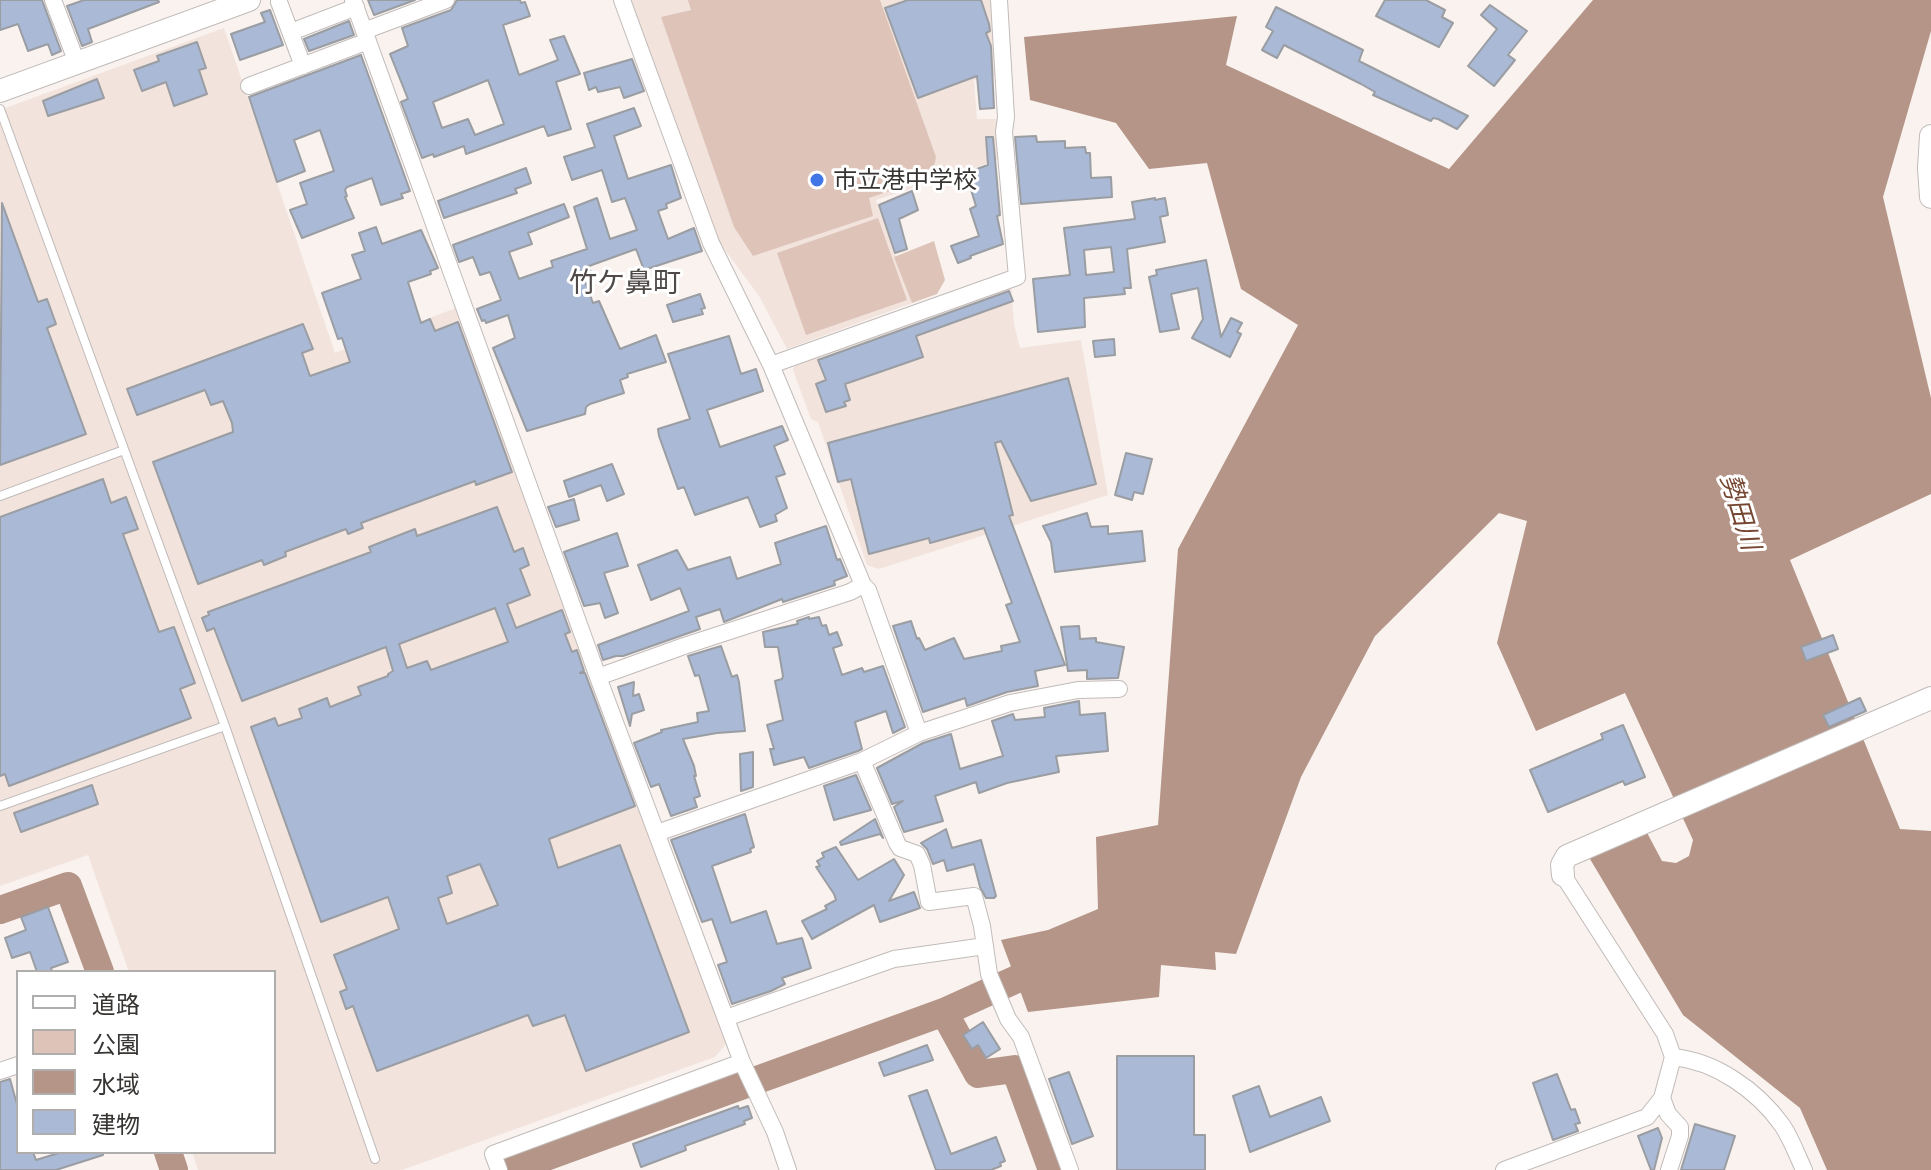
<!DOCTYPE html>
<html>
<head>
<meta charset="utf-8">
<style>
	body { margin:0 }
	#map { position:relative; width:1931px; height:1170px; overflow:hidden; background:#f9f2ef; font-family:"Golos Text","Noto Sans JP",sans-serif }
	canvas { display:block }
	.legend { position:absolute; left:16px; top:970px; width:260px; height:184px; box-sizing:border-box; background:#fff; border:2px solid #afaead; margin:0; padding:10px 14px; list-style:none; font-size:24px; color:#373533 }
	.legend li { display:flex; align-items:center; gap:16px; height:40px }
	.legend b { width:40px; border:2px solid #afaead }
</style>
</head>
<body>
<div id="map">
<canvas width="1931" height="1170"></canvas>
<ul class="legend">
<li><b style="height:10px;background:#fff"></b>道路</li>
<li><b style="height:22px;background:#dec3b8"></b>公園</li>
<li><b style="height:22px;background:#b49587"></b>水域</li>
<li><b style="height:22px;background:#aab9d5"></b>建物</li>
</ul>
</div>
<script>
const ctx = document.querySelector('canvas').getContext('2d');
ctx.lineJoin = 'round';
function paint(path, color) { ctx.fillStyle = color; ctx.fill(path, 'evenodd'); }
function trace(path, color, width, dash) { ctx.strokeStyle = color; ctx.lineWidth = width; ctx.lineCap = dash ? 'butt' : 'round'; ctx.setLineDash(dash || []); ctx.stroke(path); }
function drawText(font, color, halo, rows, align = 'center') {
  ctx.font = font + ' "Golos Text","Noto Sans JP",sans-serif'; ctx.lineWidth = 6; ctx.setLineDash([]); ctx.textBaseline = 'middle'; ctx.strokeStyle = halo; ctx.fillStyle = color; for (const [text, x, y, turn = 0] of rows) {
    ctx.save(); ctx.translate(x, y); ctx.rotate((+turn || 0) * Math.PI / 180); ctx.textAlign = isNaN(turn) ? turn : align; if (halo) ctx.strokeText(text, 0, 0); ctx.fillText(text, 0, 0); ctx.restore();
  }
}
const built = new Path2D(`
	M630,0H990L993,4L997,75L974,80L977,119H999L1001,159L876,200L912,303L787,349L759,296L720,243Z
	M224,28L335,353L459,307L726,1044L715,1057L402,1170H198L192,1152H274V972H129L88,855L0,886V110Z
	M1011,284L1014,324L1020,348L1081,340L1108,495L879,569L867,565L818,422L811,419L793,370L796,362Z`);
const green = new Path2D(`
	M688,0H880L936,157L932,177L869,198L873,216L753,256L734,227L661,17L691,10Z
	M878,218L907,300L806,335L777,253Z
	M934,241L945,280L937,294L912,303L894,257Z`);
const water = new Path2D(`
	M1593,0H1931V31L1883,197L1931,398V494L1790,560L1900,829L1931,831V1170H1827L1800,1108L1683,1015L1587,854L1645,829L1662,861L1676,863L1689,856L1693,840L1625,693L1536,731L1497,643L1527,521L1499,513L1375,636L1301,777L1236,954L1215,952L1216,970L1161,965L1159,997L1028,1012L1001,940L1048,930L1098,909L1096,837L1158,825L1178,549L1298,325L1241,289L1207,163L1149,169L1116,123L1030,100L1024,37L1237,16L1226,65L1449,169Z`);
const river = new Path2D(`
	M0,910L68,886L100,972
	M1017,979L944,1012L978,1074L1015,1069L1052,1170
	M168,1152L174,1170
	M510,1170L944,1012`);
const building = new Path2D(`
	M0,0H42L61,51L52,55L48,44L28,51L18,24L0,30Z
	M84,0H158L159,2L88,29L92,42L82,46L67,6Z
	M368,0H415L374,15Z
	M457,0H520L521,3L525,2L530,16L503,25L519,75L558,60L550,40L564,36L580,74L556,82L571,129L548,136L544,126L466,154L464,146L434,157L433,154L422,158L401,102L408,99L390,54L408,46L402,28L451,10ZM488,80L504,124L475,135L468,119L442,128L433,102Z
	M908,0H981L989,24L990,31L986,33L991,46L994,108L980,109L977,76L918,98L885,8Z
	M1385,0H1426L1445,10L1442,17L1453,23L1439,47L1376,16Z
	M1490,5L1527,31L1508,55L1515,60L1494,86L1468,66L1497,29L1481,15Z
	M1276,7L1363,50L1359,61L1468,116L1457,129L1438,119L1433,118L1431,121L1373,95L1375,92L1361,84L1284,45L1277,58L1262,50L1273,31L1266,27Z
	M270,10L283,45L240,60L231,34L265,22L261,13Z
	M349,21L354,35L309,51L304,39Z
	M197,42L206,68L199,70L207,94L174,106L166,82L142,91L134,70L159,61L157,56Z
	M361,55L410,191L401,194L403,198L381,205L372,178L347,187L345,190L347,196L345,197L354,218L302,238L290,210L307,204L300,183L334,171L320,130L294,140L305,171L277,182L249,97Z
	M632,59L644,91L624,98L620,87L598,92L596,87L589,90L584,73Z
	M97,79L104,98L48,116L43,101Z
	M634,108L641,126L614,136L628,179L671,165L681,198L666,204L667,208L658,211L668,239L694,228L702,251L644,270L636,249L589,266L591,273L583,276L593,303L599,301L620,349L656,335L666,362L627,374L628,377L620,380L624,393L590,404L586,407L585,414L527,431L493,348L515,338L508,315L486,323L485,320L482,321L477,309L501,300L490,272L480,275L473,257L459,262L453,245L564,204L569,217L528,233L532,244L509,252L519,279L553,267L551,261L587,249L574,207L597,198L610,239L637,230L625,198L612,202L602,170L572,180L564,157L595,147L587,124Z
	M1036,136L1037,142L1065,141V148L1085,147L1086,153H1090L1091,178L1111,177L1112,197L1021,204L1015,137Z
	M986,137H993L1000,215L997,216L1003,244L970,256L971,258L958,263L951,246L979,236L970,209L976,206L967,177L972,175L974,170L988,165Z
	M526,168L531,183L515,189L517,193L444,218L438,201Z
	M912,191L918,210L899,219L907,249L895,253L879,205Z
	M1155,198V200L1165,198L1168,215L1160,217L1165,242L1127,249L1131,288H1124L1125,294L1084,298L1085,327L1038,332L1033,279L1070,275L1064,228L1135,219L1132,202ZM1111,247L1114,272L1086,275L1084,250Z
	M2,203L38,302L47,299L56,324L47,328L86,434L0,465Z
	M376,227L382,244L421,230L438,268L430,271L431,274L408,282L421,323L430,319L435,331L458,322L512,472L476,485L475,481L361,523L363,528L348,534L346,529L285,552L286,556L264,565L262,560L198,584L153,462L233,432L232,423L223,401L211,405L205,390L137,415L127,389L303,324L313,349L302,353L310,376L350,362L342,338L338,339L322,293L361,279L352,255L365,251L359,233Z
	M1206,260L1221,337L1231,318L1242,323L1237,332L1241,334L1230,357L1192,338L1203,319L1198,288L1171,294L1179,329L1160,332L1149,277L1157,275L1156,270Z
	M1009,291L1013,301L916,336L923,357L845,384L850,400L844,402L846,406L826,412L816,384L826,380L818,360Z
	M700,294L705,308L701,309L703,314L673,322L667,305Z
	M729,336L741,374L756,369L763,391L707,410L720,447L782,426L788,440L774,446L785,474L776,477L787,508L775,515L777,521L760,527L748,497L695,515L684,487L678,489L659,436L658,429L690,419L668,354Z
	M1114,339L1115,355L1095,357L1093,341Z
	M1068,378L1096,484L1031,501L1001,441L995,443L1013,515L1009,516L1065,665L1035,671L1038,686L1007,692L967,706L965,698L923,712L893,626L911,621L917,639L919,638L925,650L954,638L964,659L1002,651L1001,646L1020,642L1006,605L1012,603L984,528L930,543L929,538L869,554L851,479L838,482L828,443Z
	M1126,453L1152,459L1143,494L1134,492L1132,500L1115,495Z
	M612,464L624,494L607,501L601,485L569,497L564,481Z
	M103,479L111,503L126,497L138,529L123,534L159,632L174,627L195,683L180,689L191,718L9,786L5,774L0,776V517Z
	M574,499L579,520L556,527L548,507Z
	M497,507L514,552L523,548L529,565L520,569L530,595L507,604L516,628L562,610L570,632L565,634L572,652L577,650L584,671L580,673H585L635,806L549,839L558,868L620,845L689,1032L586,1071L565,1015L533,1026L528,1015L377,1071L353,1006L346,1009L340,992L347,989L334,955L399,929L388,897L321,922L251,727L275,718L278,726L302,718L299,709L327,698L330,707L361,695L358,687L388,676V674L393,671L386,647L242,701L214,628L207,631L202,618L209,615L208,612L371,552L369,547L415,529L417,536ZM495,608L508,642L431,670L427,661L407,668L399,644ZM480,864L498,905L447,924L438,898L452,893L447,876Z
	M1087,513L1091,527L1108,526V534L1142,531L1145,561L1055,572L1051,542L1043,526Z
	M826,526L837,560L840,559L847,576L834,581L835,585L783,602L782,599L724,622L720,609L696,617L700,629L623,656H616L603,660L598,645L689,611L680,588L651,600L638,565L677,550L688,570L730,557L737,579L781,564L775,543Z
	M617,533L628,566L604,573L618,613L605,618L600,603L584,606L564,552Z
	M809,617V619L819,617L822,626L826,625L829,635L837,632L842,645L833,648L842,675L862,668L864,672L883,666L905,727L893,733L886,711L855,722L862,749L858,751L809,768L804,757L774,765L770,749H774L767,725L783,720L775,681L782,679L783,676L778,647H765L763,632L798,624L797,621Z
	M1079,626L1080,639L1096,638V642L1124,647L1118,678L1087,679V670L1068,671L1061,627Z
	M1833,635L1838,649L1806,661L1801,647Z
	M721,646L732,677L737,675L739,682L745,731L717,733L683,739L694,766L696,776H694L700,796L694,798L697,807L671,816L659,784L651,787L634,743L662,732L661,730L698,722L697,713L709,711L699,675L695,676L688,656Z
	M634,682L633,696L639,694L644,710L632,714L630,726L618,687Z
	M1860,698L1866,711L1829,727L1823,715Z
	M1079,701L1080,715L1105,713L1108,751L1056,756L1059,772L1007,783L979,793L976,782L935,796L943,821L904,832L894,807L903,801L892,804L877,768L923,743L951,734L960,769L1003,756L992,721L1013,714L1015,720L1045,717L1044,708Z
	M1623,725L1645,777L1625,785L1623,781L1548,812L1530,770L1603,739L1601,734Z
	M753,752V787L741,791L740,754Z
	M856,775L871,810L834,820L824,786Z
	M92,785L98,804L21,832L14,813Z
	M745,814L754,847L750,849L751,852L712,866L731,923L766,911L777,944L802,938L811,968L782,978L785,984L771,991L732,1004L718,965L727,962L712,919L702,922L671,840Z
	M875,819L883,838L880,834L841,845L840,842Z
	M946,829L952,848L981,840L996,896L994,898H986L980,887L974,864L947,871L944,860L933,864L927,849L921,843Z
	M836,847L858,880L894,859L904,875L889,901L914,892L920,908L880,922L874,905L812,939L802,921L827,909L825,906L836,900L834,894L816,867L820,866L817,861L824,857L822,853Z
	M48,907L68,962L51,968L52,972H37L30,952L12,958L5,938L26,930L21,917Z
	M983,1022L1000,1049L986,1058L978,1045L972,1049L963,1035Z
	M927,1045L933,1060L884,1076L879,1063Z
	M1117,1056H1194V1135H1205V1170H1117Z
	M1069,1072L1093,1136L1072,1144L1049,1079Z
	M1557,1074L1571,1110L1575,1109L1580,1123L1575,1124L1578,1131L1553,1140L1533,1083Z
	M10,1079L18,1108V1152H33L36,1160L62,1152H103V1155L56,1170H0V1082Z
	M1259,1086L1270,1117L1321,1097L1330,1121L1250,1152L1233,1096Z
	M927,1090L951,1154L996,1137L1005,1161L1000,1163L1001,1166L991,1170H936L909,1096Z
	M738,1106L739,1109L748,1106L752,1118L744,1121L745,1124L685,1146L686,1150L641,1167L633,1144Z
	M1695,1124L1735,1136L1724,1170H1681Z
	M1658,1128L1662,1138L1654,1170H1651L1638,1136Z`);
const lane = new Path2D(`
	M0,109L225,726L375,1159
	M0,496L124,450
	M0,806L225,726`);
const street = new Path2D(`
	M53,0L77,63
	M353,0L598,677L742,1062L775,1132L788,1170
	M622,0L711,243L771,365L863,585L868,590L919,733
	M279,2L303,66
	M364,31L446,0
	M291,32L356,7
	M249,86L368,41
	M771,365L1017,277L1004,132L1006,117L999,0
	M598,677L684,646L850,592L863,585
	M862,761L897,843L900,848L917,854L922,865L929,902L974,896L982,926L989,974L1008,1019L1021,1037L1070,1170
	M657,833L862,761L919,733L1010,703L1078,690L1119,689
	M726,1018L894,959L985,946
	M1673,1057C1715,1061 1757,1090 1782,1125C1791,1138 1797,1155 1804,1170
	M0,1071L18,1065
	M1662,1098L1668,1114L1680,1127V1136L1669,1170
	M499,1170L493,1154L742,1062
	M1504,1170L1647,1117L1662,1098L1673,1057L1665,1034L1563,875`);
const secondary = new Path2D(`
	M0,91L249,0
	M1931,136L1929,168L1931,197
	M1563,875L1562,865L1567,856L1931,698`);
const markers = [
	[817,180,8,"#4076e6"]
];
const poiNames = [
	["市立港中学校",833,180]
];
const waterNames = [
	["勢田川",1740,512,73]
];
const quarterNames = [
	["竹ケ鼻町",625,283]
];
paint(built, '#f2e3dd');
paint(green, '#dec3b8');
paint(water, '#b49587');
trace(river, '#b49587', 28);
paint(building, '#aab9d5');
trace(building, '#9a9da2', 2);
trace(lane, '#c1bbb9', 10);
trace(street, '#c1bbb9', 18);
trace(secondary, '#c1bbb9', 24);
trace(lane, '#fff', 8);
trace(street, '#fff', 16);
trace(secondary, '#fff', 22);
for (const [x, y, r, color] of markers) { const dot = new Path2D(); dot.arc(x, y, r, 0, 2 * Math.PI); ctx.fillStyle = color; ctx.fill(dot); trace(dot, '#fff', 3); }
drawText('24px', '#373533', '#fff', poiNames, 'left');
drawText('italic 26px', '#754631', '#fff', waterNames);
drawText('28px', '#504b49', '#fff', quarterNames);
</script>
</body>
</html>
